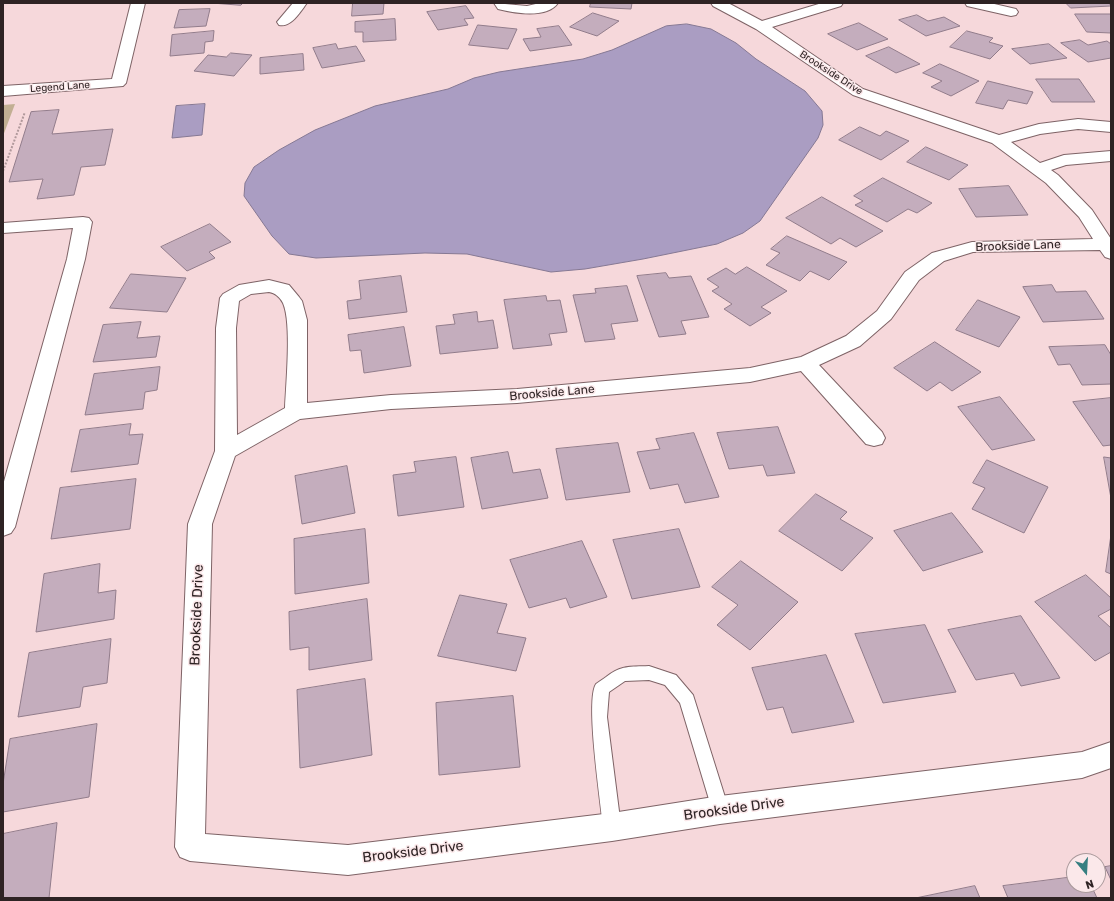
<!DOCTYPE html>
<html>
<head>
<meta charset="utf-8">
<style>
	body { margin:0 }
	#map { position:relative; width:1114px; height:901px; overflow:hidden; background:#f6d8db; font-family:Rubik,sans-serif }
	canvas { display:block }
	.frame { position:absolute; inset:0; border:4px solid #2e2324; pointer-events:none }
	.north { position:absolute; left:1066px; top:853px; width:40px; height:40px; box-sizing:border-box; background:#fbe8ea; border:1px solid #a9999b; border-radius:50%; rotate:162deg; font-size:11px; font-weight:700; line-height:16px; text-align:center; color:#2e2324 }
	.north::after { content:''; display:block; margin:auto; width:14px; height:18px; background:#367f81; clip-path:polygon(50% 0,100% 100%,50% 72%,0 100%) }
</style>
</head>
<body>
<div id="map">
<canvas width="1114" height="901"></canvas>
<div class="frame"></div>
<div class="north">N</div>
</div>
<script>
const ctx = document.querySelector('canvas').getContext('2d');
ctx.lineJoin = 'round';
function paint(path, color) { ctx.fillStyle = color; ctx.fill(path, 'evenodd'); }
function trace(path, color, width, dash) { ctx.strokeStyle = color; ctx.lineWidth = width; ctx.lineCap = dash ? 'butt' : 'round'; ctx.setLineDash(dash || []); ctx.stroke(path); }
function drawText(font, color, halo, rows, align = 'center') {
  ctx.font = font + ' Rubik,sans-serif'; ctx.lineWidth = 3; ctx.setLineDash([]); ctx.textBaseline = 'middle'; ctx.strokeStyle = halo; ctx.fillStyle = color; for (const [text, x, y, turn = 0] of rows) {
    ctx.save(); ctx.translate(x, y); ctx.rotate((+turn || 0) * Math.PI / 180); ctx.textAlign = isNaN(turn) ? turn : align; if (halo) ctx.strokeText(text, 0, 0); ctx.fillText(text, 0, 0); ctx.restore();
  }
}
const green = new Path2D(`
	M15,104L3,136V105Z`);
const water = new Path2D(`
	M687,24L711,29L736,43L756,59L805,91L822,111L823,125L818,138L760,221L743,233L717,244L643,259L585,269L551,272L467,254L425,253L316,258L289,254L272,236L244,196L245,183L254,167L279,150L315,130L375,106L448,89L474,78L499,72L583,59L612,50L666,26Z
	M205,104L202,135L172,138L176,106Z`);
const building = new Path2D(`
	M212,3H243L241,5Z
	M353,3H384L383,14L352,16Z
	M591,3H632L631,9L590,7Z
	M1066,3H1109L1111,6L1071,8Z
	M466,6L474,18L464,19L468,25L438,30L427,12Z
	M210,9L206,26L174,28L179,10Z
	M593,13L619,21L597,36L570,27Z
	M1075,14H1111V33L1087,32Z
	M917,15L928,21L944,17L960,26L926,36L899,20Z
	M395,19L396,40L363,42V32H355V22Z
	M859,23L888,39L857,50L828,34Z
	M478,25L517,29L508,49L469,45Z
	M559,26L572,45L530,51L523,39L541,37L537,29Z
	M214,31L213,41L205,42L204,53L170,56L172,35Z
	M967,31L993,38L989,42L1003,46L990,59L950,47Z
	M1080,40L1088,45L1107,41L1111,44V58L1088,62L1061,43Z
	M336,44L338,49L356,46L365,61L322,68L313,48Z
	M1049,44L1067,58L1030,64L1012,49Z
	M889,47L920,64L896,73L866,56Z
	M231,53L252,55L234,76L194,71L208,55L226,57Z
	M303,54L304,70L260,74V58Z
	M940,64L979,81L951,96L931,87L942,81L923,73Z
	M1036,79H1079L1095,102H1052Z
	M988,81L1033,92L1027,104L1008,100L1003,109L976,103Z
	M59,110L52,134L113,129L105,165L81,167L74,195L37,199L43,179L9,182L31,112Z
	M860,127L880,136L886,131L909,141L881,160L839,140Z
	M926,147L968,165L949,180L907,162Z
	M883,178L932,203L917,213L908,209L887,222L855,205L863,201L854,196Z
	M1009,186L1028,215L976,217L959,189Z
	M822,197L883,231L856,247L840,238L831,244L786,218Z
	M210,224L231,242L209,252L215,258L187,271L161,247Z
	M787,236L847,262L829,280L810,271L800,281L766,265L780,253L771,249Z
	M747,267L787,291L761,307L771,313L750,326L724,309L732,304L712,291L719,287L707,279L726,268L735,274Z
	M666,273L669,278L691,276L709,317L681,321L686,334L659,337L637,276Z
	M131,274L186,278L167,312L110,308Z
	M401,276L407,312L349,319L347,301L361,299L359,281Z
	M1052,285L1056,292L1086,291L1104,319L1043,322L1023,287Z
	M627,286L638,321L611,324L615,339L585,342L573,295L596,293L595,289Z
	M546,296L547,301L560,300L567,332L549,334L552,345L513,349L504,300Z
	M978,300L1020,317L999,347L956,330Z
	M477,312L478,322L493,320L498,348L440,354L436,326L455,324L453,315Z
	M141,322L137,338L160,336L156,357L93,362L103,325Z
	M404,327L411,366L364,373L361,350L350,351L348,335Z
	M935,342L981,372L952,391L940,382L927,391L894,368Z
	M1105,345L1111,355V384L1082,385L1070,364L1058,365L1049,347Z
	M160,367L157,390L145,392L143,409L85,415L94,374Z
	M1000,397L1035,440L992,450L958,407Z
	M1111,398V445L1103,446L1073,402Z
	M131,424L129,435L143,434L138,464L71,472L80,430Z
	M778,427L795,473L767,476L763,465L729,469L717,433Z
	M694,433L719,497L685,503L678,484L650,489L637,452L660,449L656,439Z
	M618,443L630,492L566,500L556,449Z
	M508,452L513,473L540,469L548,498L482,509L471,458Z
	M456,457L464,507L398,516L393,475L416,472L414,462Z
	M1104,457L1111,458V498Z
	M987,460L1048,487L1024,533L972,509L985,488L973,483Z
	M347,466L355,513L302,524L295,476Z
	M136,479L130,529L51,539L60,488Z
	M816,494L847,512L840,519L873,538L842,571L779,531Z
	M952,513L983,552L923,571L894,531Z
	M365,529L369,583L295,594L294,539Z
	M679,529L700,587L632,599L613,540Z
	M1111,535V574L1106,572Z
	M582,541L607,597L570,608L566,598L529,608L510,560Z
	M741,561L798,602L750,650L717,625L738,605L712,587Z
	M100,564L98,593L116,590L114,619L36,632L44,574Z
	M1086,575L1111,598V609L1098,616L1111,628V652L1095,661L1035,602Z
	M460,595L507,604L497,633L526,638L516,671L438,656Z
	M367,599L372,660L309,670V647L290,650L289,612Z
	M1021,616L1060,678L1021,686L1014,673L976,680L948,630Z
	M925,625L956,692L883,703L855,634Z
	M111,639L107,683L83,687L80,707L18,717L29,653Z
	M826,655L854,722L792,733L783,707L767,710L752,668Z
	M365,679L372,755L300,768L297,690Z
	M513,696L520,767L439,775L436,703Z
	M97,724L89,797L3,812V784L10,739Z
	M57,823L49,898H3V834Z
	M1111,866V880L1105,867Z
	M1074,877V885H1091L1097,898H1008L1003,886Z
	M975,886L980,898H916Z`);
const path = new Path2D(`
	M3,171L25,112`);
const lane = new Path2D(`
	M649,666L676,675L693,695L729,810L726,816L720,818L714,816L680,703L665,685L649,680L625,681L609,692L607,717L621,827L618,833L612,835L606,833L603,827C601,803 585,700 596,684C599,682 603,679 606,677C622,665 629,667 649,666Z`);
const street = new Path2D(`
	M131,3H145L126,83L123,86L3,96V86L112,79Z
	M293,3H307C300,12 291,28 279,25L277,22Z
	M494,3L527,6L540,3H558C547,19 514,13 498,9Z
	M711,3H728L762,21L822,3H843L841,6L772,27L863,89L999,135L1039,124L1078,119L1111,122V132L1078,129L1040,134L1011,142L1040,163L1064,155L1111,151V161L1066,165L1051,170L1058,175L1092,210L1111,239V259L1105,257L1100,250L973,252L944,261L919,280L891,319L860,346L819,365L882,432L885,438L882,444L874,446L866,444L801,371L750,382L517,403L391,409L300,419L235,456L212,524L205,834L348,845L612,813L720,796L1082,752L1111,742V768L1082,778L720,824L612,841L348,875L190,861L180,857L175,847L188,524L215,451L216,328L220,298L223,294L239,285L269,280L289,285L299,297L302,301L307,320V403L391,395L517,389L750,368L801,357L846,336L877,311L905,272L932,253L972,242L1093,239L1079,217L1046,183L992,143L853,95L756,29L713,6ZM269,292C275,293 280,297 283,303C292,323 286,384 285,408L237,435L236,328L239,301L251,294Z
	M965,3H990L1016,9L1018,12L1016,15L1011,16L967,6Z
	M83,217L89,218L92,222L85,259L15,527L11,533L3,536V485L67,259L73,228L3,233V223Z`);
const farStreetnames = [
	["Brookside Drive",831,73,33],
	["Legend Lane",60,87,-4]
];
const streetNames = [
	["Brookside Lane",1018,246,-2],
	["Brookside Lane",552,393,-5]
];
const nearStreetnames = [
	["Brookside Drive",197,615,-88],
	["Brookside Drive",734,809,-8],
	["Brookside Drive",413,852,-7]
];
paint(green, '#c2af93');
paint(water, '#aa9dc2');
trace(water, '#857893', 1);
paint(building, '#c4adbd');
trace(building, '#917c8b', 1);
trace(lane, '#7e6366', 2);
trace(street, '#7e6366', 2);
trace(path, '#b0989b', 2, [2, 1.5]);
paint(lane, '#fff');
paint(street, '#fff');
drawText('10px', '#2e2324', '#fbe8ea', farStreetnames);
drawText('12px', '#2e2324', '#fbe8ea', streetNames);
drawText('14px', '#2e2324', '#fbe8ea', nearStreetnames);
</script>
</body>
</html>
